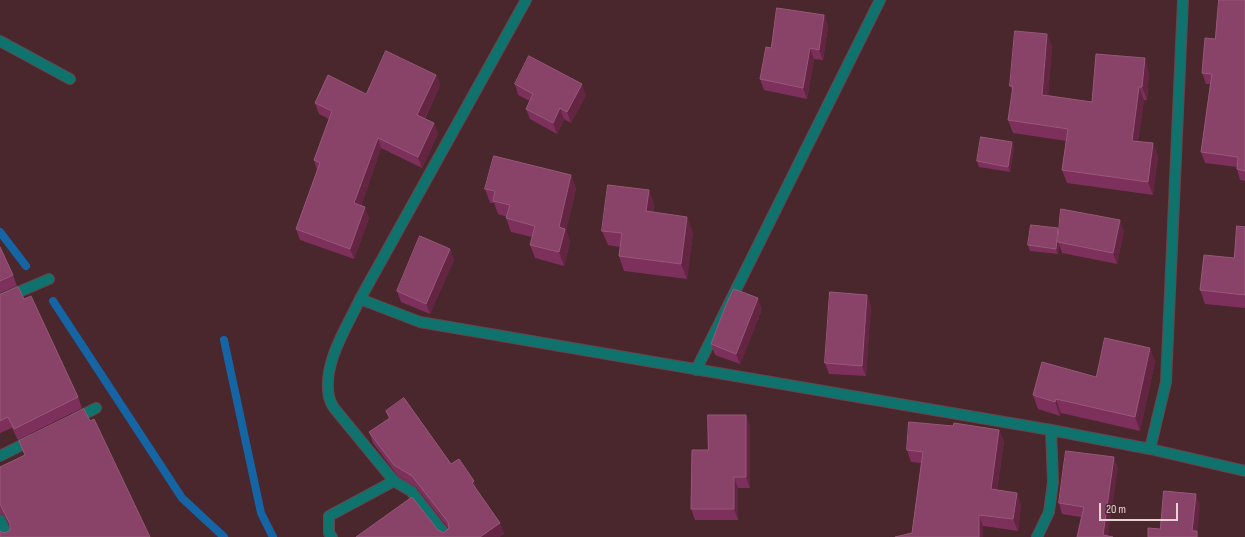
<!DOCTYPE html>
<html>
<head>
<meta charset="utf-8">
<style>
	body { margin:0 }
	#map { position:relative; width:1245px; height:537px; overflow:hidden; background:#4a262d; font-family:"Sofia Sans Condensed",sans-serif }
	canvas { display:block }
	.scale { position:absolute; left:1099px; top:503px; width:79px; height:18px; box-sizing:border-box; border:2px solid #e9d2d5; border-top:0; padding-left:5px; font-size:12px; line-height:14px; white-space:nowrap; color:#e9d2d5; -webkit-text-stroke:3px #4a262d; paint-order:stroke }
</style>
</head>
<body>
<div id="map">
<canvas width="1245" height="537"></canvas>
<div class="scale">20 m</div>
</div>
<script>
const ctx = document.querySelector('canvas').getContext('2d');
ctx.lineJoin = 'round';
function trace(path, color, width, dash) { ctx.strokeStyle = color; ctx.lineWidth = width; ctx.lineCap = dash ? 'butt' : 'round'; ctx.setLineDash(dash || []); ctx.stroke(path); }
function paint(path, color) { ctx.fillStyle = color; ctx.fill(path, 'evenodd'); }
const stream = new Path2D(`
	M0,232L26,266
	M53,301L182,498L224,537
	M224,340L261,513L273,537`);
const street = new Path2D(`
	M526,0L360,299L420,322L1051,430L1150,449L1166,382L1183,0
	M0,41L70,79
	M360,299C347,327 322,364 329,397C330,401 332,405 334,408L394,481
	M0,300L49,279
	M696,370L880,0
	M75,419L96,408
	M1150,449L1245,471
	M0,456L32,440
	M0,520L8,537
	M332,537L329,533V516L394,481L411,491L447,537
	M1037,537L1049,512L1053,482L1051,430`);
const wall = new Path2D(`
	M1245,0V181L1240,180L1237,169V167L1205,163L1201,152L1210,84H1206L1202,73Z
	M824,15L828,26L823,60L814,59L807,99L764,90L760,79L771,48Z
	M1047,34L1052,47L1048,95L1092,102L1149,71L1147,100H1144L1138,141L1153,143L1158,156L1153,195L1067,183L1062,170L1066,141L1013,133L1008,120L1013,92L1010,86Z
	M436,75L440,85L425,119L434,123L438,134L422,168L381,148L361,206L369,218L354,259L300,240L296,229L317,170L314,160L329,119L319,114L315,103L366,94Z
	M515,84L586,95L571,123L564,119L557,134L530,119L526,109L530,101L518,95Z
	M1012,142L1014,148L1010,172L979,167L977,161Z
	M571,175L576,189L566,230L570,242L564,266L535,258L530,245L532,237L511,232L506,218L507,217L498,214L494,203H490L485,189Z
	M649,190L654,205L653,212L693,232L687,279L624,271L619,256L620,247L608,245L602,231Z
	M1245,227V308L1205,304L1200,290L1234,258Z
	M1059,230L1124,231L1117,264L1062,253L1059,244L1058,254L1030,251L1028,245Z
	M0,247L13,275L17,286L0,293Z
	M450,249L454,260L430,314L401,302L397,291Z
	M0,295L24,299L78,397L82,408L18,440L12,428L0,433Z
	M871,305L866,376L829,374L825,363Z
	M762,309L740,364L715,355L711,344Z
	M1150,348L1155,362L1140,431L1061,413L1060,416L1038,409L1033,395L1096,377Z
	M386,411L451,464L477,490L500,523L504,534L499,537H356L438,530L444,533L449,529L416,487L398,476L373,443L369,432L389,419Z
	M90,421L150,537L4,533L7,532L10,530V526L4,515L0,514V467L25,455L19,441Z
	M750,426V488H738V520H695L691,509L708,450Z
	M999,430L1004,441L997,490L1021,504L1018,531L983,526V537H895L912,533L921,463L911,462L907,450Z
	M1118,468L1077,537L1081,517L1062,514L1059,503Z`);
const shadedWall = new Path2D(`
	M824,15L828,26L823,60L819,50Z
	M1047,34L1052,47L1047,108L1042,95Z
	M810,48L814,59L807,99L803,88Z
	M1145,58L1149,71L1147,100L1142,87Z
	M436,75L440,85L421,126L417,115Z
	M582,84L586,95L571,123L567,112Z
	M1139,87L1144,100L1136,153L1132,141Z
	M560,108L564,119L557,134L553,123Z
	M434,123L438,134L422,168L418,157Z
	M378,138L381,148L358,214L354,203Z
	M1012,142L1014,148L1010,172L1008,167Z
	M1153,143L1158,156L1153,195L1148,182Z
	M571,175L576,189L566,230L570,242L564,266L559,252V227Z
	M649,190L654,205L651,226L646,211Z
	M365,207L369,218L354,259L350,249Z
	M687,217L693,232L687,279L681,264Z
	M1120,220L1124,231L1117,264L1113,253Z
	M1058,228L1060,234L1058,242L1059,244L1058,254L1056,249Z
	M450,249L454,260L430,314L426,304Z
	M867,295L871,305L866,376L862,366Z
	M758,298L762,309L740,364L736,354Z
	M1150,348L1155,362L1140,431L1135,417Z
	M1056,399L1061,413L1060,416L1055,402Z
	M746,415L750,426V488L746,477Z
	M999,430L1004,441L995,501L991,489Z
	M1114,457L1118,468L1108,537L1103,535Z
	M734,477L738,488V520L734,509Z
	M474,481L478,492L472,483Z
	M1017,493L1021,504L1018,531L1013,519Z
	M1196,494L1200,505L1197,537L1192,531Z
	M979,515L983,526V537H979Z
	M500,523L504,534L499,537H480Z
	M1197,531L1199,537H1197Z`);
const building = new Path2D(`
	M1219,0H1245V171L1237,169L1238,157L1201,152L1212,74L1202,73L1205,38L1215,39Z
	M777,8L824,15L819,50L810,48L803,88L760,79L766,47L771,48Z
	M1015,31L1047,34L1042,95L1092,102L1096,54L1145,58L1142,87H1139L1132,141L1153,143L1148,182L1062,170L1068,129L1008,120L1013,86H1010Z
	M386,51L436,75L417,115L434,123L418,157L378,138L354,203L365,207L350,249L296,229L320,163L314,160L332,111L315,103L328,75L366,94Z
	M529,56L582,84L567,112L560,108L553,123L526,109L533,94L515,84Z
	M981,137L1012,142L1008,167L977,161Z
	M494,156L571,175L559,227L565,229L559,252L530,245L535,226L506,218L510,205L493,201L495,191L485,189Z
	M608,185L649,190L646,211L687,217L681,264L619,256L622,233L602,231Z
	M1061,209L1120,220L1113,253L1058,242Z
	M1031,225L1058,228L1056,249L1028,245Z
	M1237,226L1245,227V295L1200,290L1204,255L1234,258Z
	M420,236L450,249L426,304L397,291Z
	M0,247L13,275L0,281Z
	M18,287L24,299L31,296L78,397L14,429L8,417L0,421V295Z
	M734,289L758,298L736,354L711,344L726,305Z
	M830,292L867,295L862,366L825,363Z
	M1105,338L1150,348L1135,417L1056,399L1055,402L1033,395L1042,362L1096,377Z
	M404,398L451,464L459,459L474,481L472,483L500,523L480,537H356L412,497L438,530L444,533L449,528L448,522L412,476L394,465L369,432L390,418L386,411Z
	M84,409L90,421L94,419L150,537H0V531L4,533L7,532L10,530V524L0,504V467L25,455L19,441Z
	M708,415H746V477H734V509H691L692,450H708Z
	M909,422L953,426L954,423L999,430L991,489L1017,493L1013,519L979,515V537H895L912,533L923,452L907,450Z
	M1066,451L1114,457L1103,535L1113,537H1077L1084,507L1059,503Z
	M1164,491L1196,494L1192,531H1197V537H1148V528L1160,529Z`);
trace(stream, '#1564a3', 8);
trace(street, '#67454b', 12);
trace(street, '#0f726d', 10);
paint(wall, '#7d305b');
paint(shadedWall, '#642543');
paint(building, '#894268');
trace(building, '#985879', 1);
</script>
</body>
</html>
